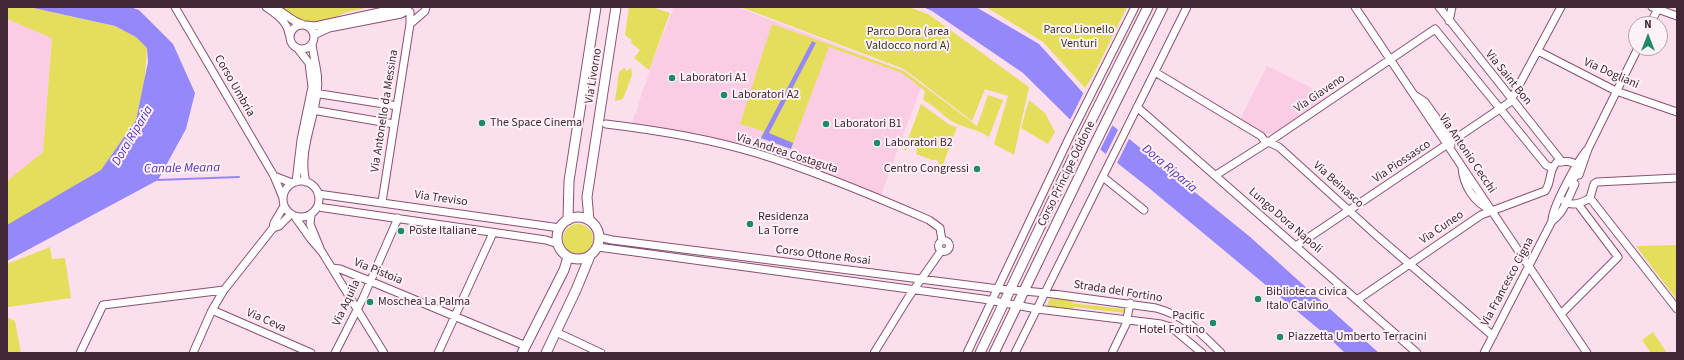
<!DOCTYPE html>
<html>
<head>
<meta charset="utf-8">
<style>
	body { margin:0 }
	#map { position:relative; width:1684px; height:360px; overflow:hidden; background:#fbdfed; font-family:"Source Sans 3",sans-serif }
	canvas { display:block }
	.frame { position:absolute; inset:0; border:8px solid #422836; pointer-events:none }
	.north { position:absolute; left:1628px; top:16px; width:40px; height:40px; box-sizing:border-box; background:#fff1f8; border:1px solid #b3a1aa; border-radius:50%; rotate:0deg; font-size:11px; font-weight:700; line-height:16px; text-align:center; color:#422836 }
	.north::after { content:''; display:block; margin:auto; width:14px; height:18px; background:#1f8a68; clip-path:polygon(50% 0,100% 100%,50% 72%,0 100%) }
</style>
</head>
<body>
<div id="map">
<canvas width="1684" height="360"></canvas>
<div class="frame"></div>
<div class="north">N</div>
</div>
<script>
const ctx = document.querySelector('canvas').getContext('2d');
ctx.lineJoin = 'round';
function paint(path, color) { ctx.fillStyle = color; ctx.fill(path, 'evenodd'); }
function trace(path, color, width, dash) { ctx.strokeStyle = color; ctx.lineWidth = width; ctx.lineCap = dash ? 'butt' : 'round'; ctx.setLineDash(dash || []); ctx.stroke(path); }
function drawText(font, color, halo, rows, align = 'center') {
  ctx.font = font + ' "Source Sans 3",sans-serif'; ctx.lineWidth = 4; ctx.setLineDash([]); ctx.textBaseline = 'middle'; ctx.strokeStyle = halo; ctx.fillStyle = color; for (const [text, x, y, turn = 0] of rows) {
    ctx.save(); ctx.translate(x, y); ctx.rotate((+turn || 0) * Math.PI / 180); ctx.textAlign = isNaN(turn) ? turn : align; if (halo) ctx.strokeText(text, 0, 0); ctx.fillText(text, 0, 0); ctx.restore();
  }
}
const built = new Path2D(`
	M674,7H737L904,71L922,85L881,195L757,149L731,142L632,125L634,114H636L644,85L645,86L650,70H649Z
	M7,19L52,37L43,152L7,181Z
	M1267,66L1328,96L1275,133L1265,134L1240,119Z`);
const green = new Path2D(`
	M7,7H29L115,26L136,37L147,48L145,77L136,120L101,170L7,226V181L43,152L52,38L7,19Z
	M280,7H370L344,13L335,18L316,23L299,20Z
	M629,7H652L670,13L649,70L634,58L640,50L631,43L632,40L625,35Z
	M741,7H909L928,14L1029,87L1014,155L994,144L1008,96L985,89L972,121L904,69Z
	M986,7H1127L1094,74L1085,88L1043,42Z
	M772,24L904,71L977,126L988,95L1003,100L989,137C978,129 963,128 951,121C941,114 934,105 923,100L925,91L902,73L829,47L791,149L761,138L763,131L740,124Z
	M624,68L627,71L631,68L632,75L623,99L615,101L619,72Z
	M1029,100L1045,113L1055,132L1048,144L1021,128Z
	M921,104L950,125L957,127L942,167L938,166L939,163L937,160H932L916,154L917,149L915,147L909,146L906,150H904Z
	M563 239a15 15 0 1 1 30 0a15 15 0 1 1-30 0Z
	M1677,245V300L1636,246Z
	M50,247L52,259L65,258L71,298L8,307L7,264Z
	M1051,296L1075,299L1072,303L1124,309V313L1074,307L1070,311L1046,308Z
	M7,317L15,321L21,353H7Z
	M1653,332L1667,353H1651L1642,340Z`);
const water = new Path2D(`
	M29,7H130L139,10L173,44L195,93L186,129L158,180L7,261V225L101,170L136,120L148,62L147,48L136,37L115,26Z
	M923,7H976L1039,44L1112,125L1249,236L1379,353H1345L1327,336L1149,188L1102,151L1023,73L932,11Z
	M812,41L816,43L769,133L793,143L791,149L761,138Z`);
const pier = new Path2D(`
	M1084,92L1113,124L1099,152L1069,122Z
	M1119,128L1130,137L1116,165L1105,156Z`);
const stream = new Path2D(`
	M157,180L239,177`);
const minor = new Path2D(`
	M175,7L274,176L283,198
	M266,7C276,14 287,21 289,34
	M272,7C284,11 290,21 302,24
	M1355,7L1587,353
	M1439,7L1562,162
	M1652,7L1677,16
	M1449,21L1452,7
	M410,24L425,11L426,7
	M1650,24L1659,7
	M290 37a12 12 0 1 1 24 0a12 12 0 1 1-24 0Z
	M307,25L315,26L402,7
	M314,35L329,28L401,14L408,10
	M1538,51L1616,91L1677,112
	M1155,72L1261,136L1264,140L1279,147L1377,236L1493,336
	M314,93L397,106
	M1416,96L1425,102L1445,130L1451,145
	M1137,107L1417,353
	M311,108L318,111L394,124
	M606,124C656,130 707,138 756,153C815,171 872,195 929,220L940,228L942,241
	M1462,167C1463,185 1474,203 1491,210
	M1216,175L1273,139L1435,29L1546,165L1552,168
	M1579,175L1588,149L1638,48
	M274,176L292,183
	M1103,177L1144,210
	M283 199a18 18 0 1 1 36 0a18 18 0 1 1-36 0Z
	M296,182L301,140L312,87L309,63L298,49
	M306,182C298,153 314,121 317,93C320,76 314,61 312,44
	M318,194L560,228
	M1590,198L1677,309
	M1564,201C1572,207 1582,203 1590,198L1594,184L1597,182L1677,178
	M382,202L410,24V12
	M318,207L546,240L558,244
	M311,215L310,224L320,248
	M295,217L310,238L322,252L384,353
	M1552,221C1564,213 1569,196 1575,184
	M273,228L279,226L291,214
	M599,237L612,240L991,288L1046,293L1156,308C1185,316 1200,332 1221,353
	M938.5 246a5.5 5.5 0 1 1 11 0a5.5 5.5 0 1 1-11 0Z
	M1296,246L1510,102L1561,7
	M598,247L983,299L1037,309L1161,324L1171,327L1202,353
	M332,268L340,269L365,279L526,346
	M1357,300L1481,215L1545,191C1552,183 1548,170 1557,162C1565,161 1575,160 1579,169L1572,182L1573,188
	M212,310L311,353
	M1561,314L1618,257L1578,204
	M556,332L601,353
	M80,353L103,305L224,290
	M193,353L212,310L224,290L273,228L274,223L284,206
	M335,353L363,298L398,218
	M438,353L493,233
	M874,353L908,298L941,251
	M967,353L1070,136L1135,7
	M1015,353L1187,7
	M1112,353L1126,324L1130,303
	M1484,353L1552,221C1551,209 1579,158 1588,149`);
const major = new Path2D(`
	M557 238a21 21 0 1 1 42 0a21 21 0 1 1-42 0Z
	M568,220L569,181L596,7
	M589,220L587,197L616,7
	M522,353L564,270L568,257
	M546,353L576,290L590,256
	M980,353L1080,143L1148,7
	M994,353L1091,152L1163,7`);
const markers = [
	[672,78,4,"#1f8a68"],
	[724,95,4,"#1f8a68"],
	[482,123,4,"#1f8a68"],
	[826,124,4,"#1f8a68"],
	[877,143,4,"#1f8a68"],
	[977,169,4,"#1f8a68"],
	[750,224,4,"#1f8a68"],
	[401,231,4,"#1f8a68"],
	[1258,299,4,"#1f8a68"],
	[370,302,4,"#1f8a68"],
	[1213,323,4,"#1f8a68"],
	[1280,337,4,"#1f8a68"]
];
const parkNames = [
	["Parco Lionello",1079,30],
	["Venturi",1079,44],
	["Parco Dora (area",908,32],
	["Valdocco nord A)",908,46]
];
const streetNames = [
	["Via Dogliani",1611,74,24],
	["Via Livorno",594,76,-81],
	["Via Saint Bon",1508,78,51],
	["Corso Umbria",234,86,60],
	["Via Giaveno",1320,94,-34],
	["Via Antonello da Messina",385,111,-81],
	["Via Andrea Costaguta",787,154,18],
	["Via Antonio Cecchi",1467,154,56],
	["Via Piossasco",1402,162,-34],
	["Corso Principe Oddone",1067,174,-64],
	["Via Beinasco",1338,185,42],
	["Via Treviso",441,199,8],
	["Lungo Dora Napoli",1285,221,41],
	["Via Cuneo",1442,228,-34],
	["Corso Ottone Rosai",823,256,7],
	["Via Pistoia",378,272,22],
	["Via Francesco Cigna",1508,282,-62],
	["Strada del Fortino",1118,292,9],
	["Via Aquila",347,303,-65],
	["Via Ceva",266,321,24]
];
const poiNames = [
	["Laboratori A1",680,78],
	["Laboratori A2",732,95],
	["The Space Cinema",490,123],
	["Laboratori B1",834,124],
	["Laboratori B2",885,143],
	["Centro Congressi",969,169,"right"],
	["Residenza",758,217],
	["La Torre",758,231],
	["Poste Italiane",409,231],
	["Biblioteca civica",1266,292],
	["Italo Calvino",1266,306],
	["Moschea La Palma",378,302],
	["Pacific",1205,316,"right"],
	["Hotel Fortino",1205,330,"right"],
	["Piazzetta Umberto Terracini",1288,337]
];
const waterNames = [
	["Dora Riparia",133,136,-59],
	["Canale Meana",182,169,-1],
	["Dora Riparia",1169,169,40]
];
paint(built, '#fbcde5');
paint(green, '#e5de5d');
paint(water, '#9588fb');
paint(pier, '#fbdfed');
trace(stream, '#9588fb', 2);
trace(minor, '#8b5171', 9);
trace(major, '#8b5171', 11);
trace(minor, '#fff', 7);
trace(major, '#fff', 9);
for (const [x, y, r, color] of markers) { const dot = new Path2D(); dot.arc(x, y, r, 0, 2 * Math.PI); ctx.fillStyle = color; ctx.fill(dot); trace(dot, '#fff1f8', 1.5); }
drawText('12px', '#3c3b22', '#fff1f8', parkNames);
drawText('12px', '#422836', '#fff1f8', streetNames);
drawText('12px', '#422836', '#fff1f8', poiNames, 'left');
drawText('italic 13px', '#5333b8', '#fff1f8', waterNames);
</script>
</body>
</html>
